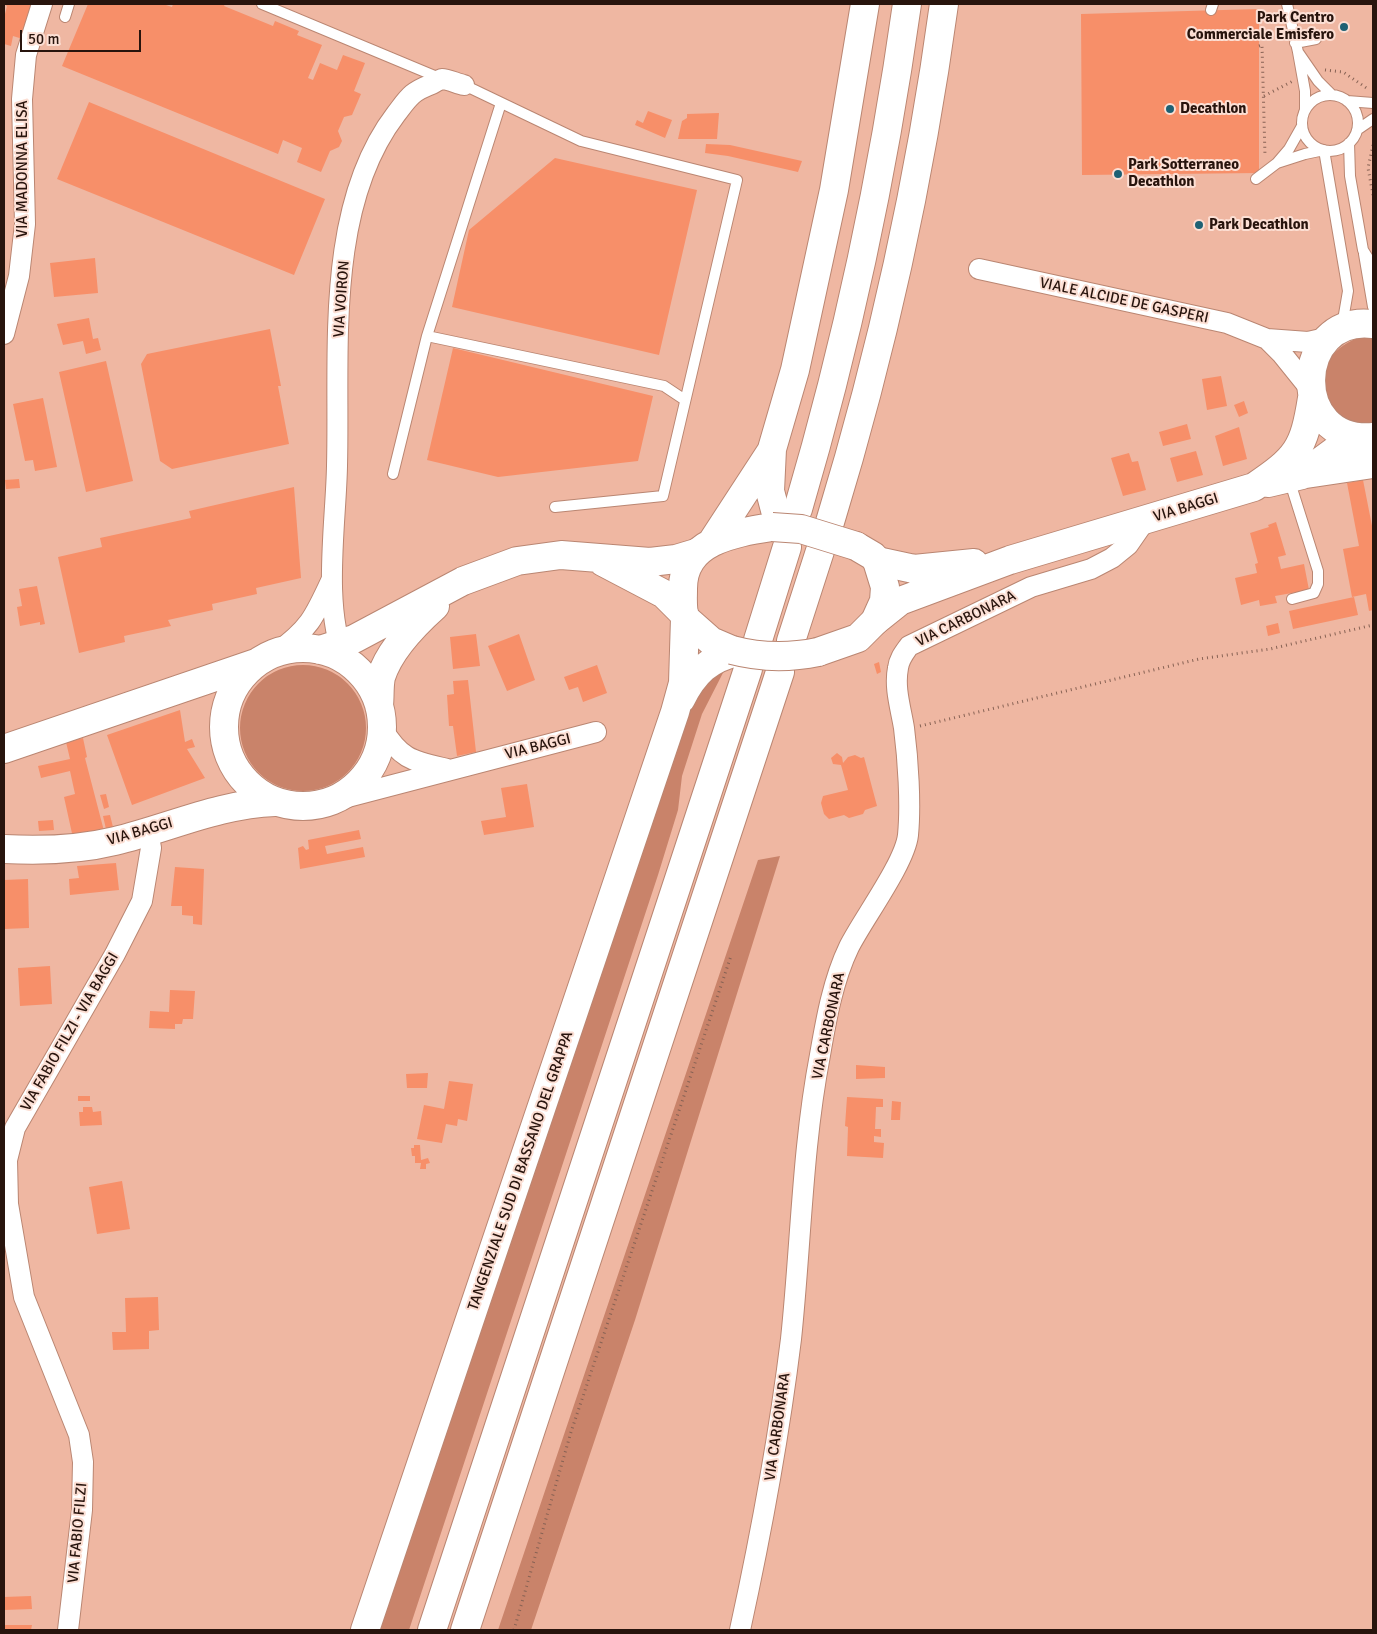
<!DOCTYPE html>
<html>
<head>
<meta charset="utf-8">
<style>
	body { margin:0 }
	#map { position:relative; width:1377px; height:1634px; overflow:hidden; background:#efb7a2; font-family:Signika,sans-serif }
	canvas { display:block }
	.frame { position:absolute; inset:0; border:5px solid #28140d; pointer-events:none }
	.scale { position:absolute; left:20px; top:30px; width:121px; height:22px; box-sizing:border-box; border:2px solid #28140d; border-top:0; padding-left:6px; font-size:15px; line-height:18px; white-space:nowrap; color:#28140d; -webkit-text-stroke:4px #fcdfd4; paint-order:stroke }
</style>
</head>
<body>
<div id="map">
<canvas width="1377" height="1634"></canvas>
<div class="frame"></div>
<div class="scale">50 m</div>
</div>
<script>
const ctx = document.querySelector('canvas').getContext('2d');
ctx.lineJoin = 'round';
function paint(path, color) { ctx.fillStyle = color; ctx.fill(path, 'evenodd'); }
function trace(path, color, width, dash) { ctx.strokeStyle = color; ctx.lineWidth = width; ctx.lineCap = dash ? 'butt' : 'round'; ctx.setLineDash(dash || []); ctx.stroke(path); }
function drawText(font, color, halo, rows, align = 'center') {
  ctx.font = font + ' Signika,sans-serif'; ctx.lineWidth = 4; ctx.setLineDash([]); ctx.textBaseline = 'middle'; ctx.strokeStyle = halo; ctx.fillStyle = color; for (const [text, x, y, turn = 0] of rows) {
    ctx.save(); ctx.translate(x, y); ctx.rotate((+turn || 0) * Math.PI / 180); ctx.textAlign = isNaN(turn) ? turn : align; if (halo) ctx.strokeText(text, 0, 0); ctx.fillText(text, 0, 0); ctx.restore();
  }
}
const green = new Path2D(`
	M1358,338H1373V424C1365,423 1354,424 1346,421C1337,417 1333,409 1329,401C1314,373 1330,348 1358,338Z
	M728,663L702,714L682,776L678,810L658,875L409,1630H377L686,712L711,670Z
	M240 728a63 63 0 1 1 126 0a63 63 0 1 1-126 0Z
	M780,856L635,1320L531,1630H498L758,860Z`);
const building = new Path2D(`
	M4,4H39L29,41L13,36L11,46L4,44V18L7,6Z
	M88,4H163L172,7L173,4H225L224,6L273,26L275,21L299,31L297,35L322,45L308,78L313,80L320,63L337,70L343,55L365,63L354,91L361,94L352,115L344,117L338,131L342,141L339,147L330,151L321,172L297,162L302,148L283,140L278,154L62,66Z
	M1259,9V173L1082,175L1081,14Z
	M89,102L325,199L294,275L57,179Z
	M648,111L672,120L665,138L635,125L637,120L643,123Z
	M719,113L717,139H678L682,121L687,118V114Z
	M706,144L730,145L802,161L798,172L728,156L705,153Z
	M555,158L697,190L659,355L452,307L469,230Z
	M95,258L98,293L54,297L50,263Z
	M89,318L93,339L98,338L101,350L86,354L83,341L63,345L57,324Z
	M270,329L281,386H278L289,444L172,469L160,461L141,364L147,354Z
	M453,348L653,396L638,461L498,477L427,460Z
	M106,361L133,481L86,492L59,372Z
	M1221,376L1227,406L1207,410L1202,379Z
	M43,398L57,467L35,471L33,460L25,461L13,404Z
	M1244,401L1248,413L1239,417L1234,405Z
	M1187,424L1191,439L1163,446L1159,432Z
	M1239,427L1247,459L1223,466L1215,436Z
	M1196,451L1203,475L1177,482L1170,458Z
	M1129,453L1132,462L1138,461L1146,490L1123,496L1111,458Z
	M19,479L20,488L6,489L5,480Z
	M1363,480L1373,531V610L1369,611L1366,594L1352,597L1343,549L1359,546L1347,483Z
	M294,487L301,578L256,588L257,594L212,604L213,610L168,620L171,626L124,636L125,642L79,653L58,557L102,547L100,538L191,518L189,511Z
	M1276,522L1286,555L1278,557L1281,569L1304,564L1309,590L1275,596L1277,603L1260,606L1259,600L1241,605L1235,578L1257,573L1255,564L1258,563L1250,533L1269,527L1268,525Z
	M37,586L45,624L40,625V622L20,626L17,607L22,606L19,589Z
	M1354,597L1358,615L1293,629L1289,611Z
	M1278,623L1280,633L1268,636L1266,626Z
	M476,634L480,666L453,669L450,637Z
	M519,634L535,680L507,691L488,646Z
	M879,662L881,672L877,674L874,664Z
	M597,665L607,693L583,702L578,687L569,690L564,677Z
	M468,680L476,752L457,756L453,726H449L447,695L454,694L453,681Z
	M180,710L185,742L192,739L195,747L187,749L205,778L132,805L107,735Z
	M83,738L87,757L85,758L104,831L73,838L64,797L75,794L70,771L41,778L38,766L70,759L66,742Z
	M837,753L842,757L843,763L848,757L855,755L861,758L864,757L877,806L865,810L863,814L849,818L844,815L829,819L824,814L821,803L823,796L848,790L841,765L833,764L831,758Z
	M527,784L534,827L484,835L481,821L506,817L501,788Z
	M106,794L109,807L104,809L100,795Z
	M110,815L113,827L106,829L103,816Z
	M53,820L54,830L39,831L38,821Z
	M359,830L361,839L325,846L327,854L363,847L365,857L300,869L298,848L303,846L306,850L309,849L308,840Z
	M116,863L119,890L70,895L69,879L79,878L77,866Z
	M175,867L204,869L202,925L193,924V916L182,915V906H171Z
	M28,879L29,928L4,929V880Z
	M50,966L52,1004L20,1006L18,968Z
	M170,990L195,991L193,1019H183L182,1024H175V1029L149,1028L150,1011L169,1012Z
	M856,1065L885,1067V1078L856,1079Z
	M428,1073L427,1088H407L406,1074Z
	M449,1081L473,1084L467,1121L458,1119L457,1126L446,1124L442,1143L417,1139L424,1105L444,1109Z
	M78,1096H90V1101H78Z
	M847,1097L883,1099V1107H876L875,1129H881V1137L874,1136V1142L884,1143L883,1158L847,1156L848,1127L845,1126Z
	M892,1101L901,1102L900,1120H891Z
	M83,1107H92L93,1112L101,1111L102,1125L80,1126L79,1112H83Z
	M414,1145H420L421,1160L428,1158L430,1163L426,1164V1169H420L421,1163H415V1156H412L411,1148H414Z
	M122,1181L130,1229L97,1234L89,1187Z
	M158,1297L159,1330L149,1331V1349L113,1350L112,1332H126L125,1298Z
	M31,1596L32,1609L4,1610V1597Z
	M4,1625H32L31,1630H4Z`);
const path = new Path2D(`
	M1259,46L1262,45L1265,156
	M1325,70L1343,72L1368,89
	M1264,96L1293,81
	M1373,145L1368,168L1373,195
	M920,726L1199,659L1270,649L1373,625
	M514,1630L571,1432L731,956`);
const lane = new Path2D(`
	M262,4L442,79
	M1287,4L1298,52
	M1211,10L1213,4
	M65,17L69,4
	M1295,43L1316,39
	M464,85L581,141L737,180L663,496L555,507
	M1302 123a28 28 0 1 1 56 0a28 28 0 1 1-56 0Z
	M1347,101L1373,103
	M1305,109V91L1298,52L1318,81L1332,95
	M1302,126L1289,149L1277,163L1305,154L1324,150L1348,291L1342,326
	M1357,130L1373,119
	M1349,143L1350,176L1363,250L1373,266
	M1256,179L1277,163
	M1364,254L1373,307
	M427,336L501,103
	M393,474L427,336L664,386L685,400
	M1289,479L1318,571V584L1314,593L1292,599`);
const street = new Path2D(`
	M979,269L1227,323L1267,339L1308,342L1330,337
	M4,334L19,276L25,224L22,99L26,55L42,4
	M1267,339L1282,354L1311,390
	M276,653C309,629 314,618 331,581
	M345,660C322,607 336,523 337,466C340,354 324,208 396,114C409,97 411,92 432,84C435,82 439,80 442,79C448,79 458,84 464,85
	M382,728C401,760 413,761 447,769
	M332,801L596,732
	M68,1630L82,1510L83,1462L79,1435L24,1297L8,1204L7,1160L15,1128L115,954L142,901L151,848L148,831
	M740,1630C761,1534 779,1437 791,1339C801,1245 802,1149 820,1055C826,1020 833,980 849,947C863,919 905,863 908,835C911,804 908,759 904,728C901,709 894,688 898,668C899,659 904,653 909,646L1031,587L1091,569L1112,558L1128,545L1144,522`);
const secondary = new Path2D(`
	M1373,324C1293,314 1288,444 1373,437
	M1306,474L1373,464
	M1268,483L1302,475L1340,447L1364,438
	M877,561L914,569L974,563
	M603,562L664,594L684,614
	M875,621L900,601L1010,560L1254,487C1297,458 1304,449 1312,398
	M224 727a79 79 0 1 1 158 0a79 79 0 1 1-158 0Z
	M320,650L354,639L463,581L517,561L561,555L650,562L676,559L696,553
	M379,705C380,697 379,686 381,677C389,651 416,623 435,606
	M4,749L256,663
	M4,849C41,851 78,850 115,841C169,828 219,804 275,802`);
const primary = new Path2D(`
	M776,514L770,491L772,449L795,370L834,190L865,4
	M712,542L772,450
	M732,650L711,641L685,618C682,609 683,599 683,590C682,541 733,533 772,527
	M818,652L858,638L875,621L884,601L885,587L877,561L873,556L856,546
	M681,699C694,673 709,658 738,652
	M365,1630L675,712L683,683L685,618`);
const highway = new Path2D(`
	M798,509C847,343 883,175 907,4
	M830,522C882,352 920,180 944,4
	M758,640L787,547
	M791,641L820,551
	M432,1630L748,669
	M465,1630L780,672`);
const primaryBridge = new Path2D(`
	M772,527L801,529L856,546
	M732,650C762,658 789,658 818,652`);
const markers = [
	[1344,27,5,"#1e6174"],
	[1170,109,5,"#1e6174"],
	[1118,174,5,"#1e6174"],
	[1199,225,5,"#1e6174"]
];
const poiNames = [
	["Park Centro",1334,18,"right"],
	["Commerciale Emisfero",1334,35,"right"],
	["Decathlon",1180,109],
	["Park Sotterraneo",1128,165],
	["Decathlon",1128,182],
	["Park Decathlon",1209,225]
];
const streetNames = [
	["VIA MADONNA ELISA",23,169,-90],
	["VIA VOIRON",342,299,-86],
	["VIALE ALCIDE DE GASPERI",1124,301,12],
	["VIA BAGGI",1186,508,-17],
	["VIA CARBONARA",966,619,-26],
	["VIA BAGGI",538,747,-14],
	["VIA BAGGI",140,832,-16],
	["VIA CARBONARA",829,1026,-78],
	["VIA FABIO FILZI - VIA BAGGI",70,1032,-60],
	["TANGENZIALE SUD DI BASSANO DEL GRAPPA",521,1171,-71],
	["VIA CARBONARA",778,1427,-82],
	["VIA FABIO FILZI",78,1533,-85]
];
paint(green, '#c9836a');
paint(building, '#f78f69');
trace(lane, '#ba8672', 12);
trace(street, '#ba8672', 22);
trace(secondary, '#ba8672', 30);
trace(primary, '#ba8672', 30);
trace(highway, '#ba8672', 30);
trace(path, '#876254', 3, [1, 4]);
trace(lane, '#fff', 10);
trace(street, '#fff', 20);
trace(secondary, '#fff', 28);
trace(primary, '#fff', 28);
trace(highway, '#fff', 28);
trace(primaryBridge, '#ba8672', 30, []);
trace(primaryBridge, '#fff', 28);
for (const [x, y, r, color] of markers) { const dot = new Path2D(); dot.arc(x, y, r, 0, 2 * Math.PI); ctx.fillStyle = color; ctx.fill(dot); trace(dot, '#fcdfd4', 2); }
drawText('bold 15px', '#28140d', '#fcdfd4', poiNames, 'left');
drawText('15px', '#28140d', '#fcdfd4', streetNames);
</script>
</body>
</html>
